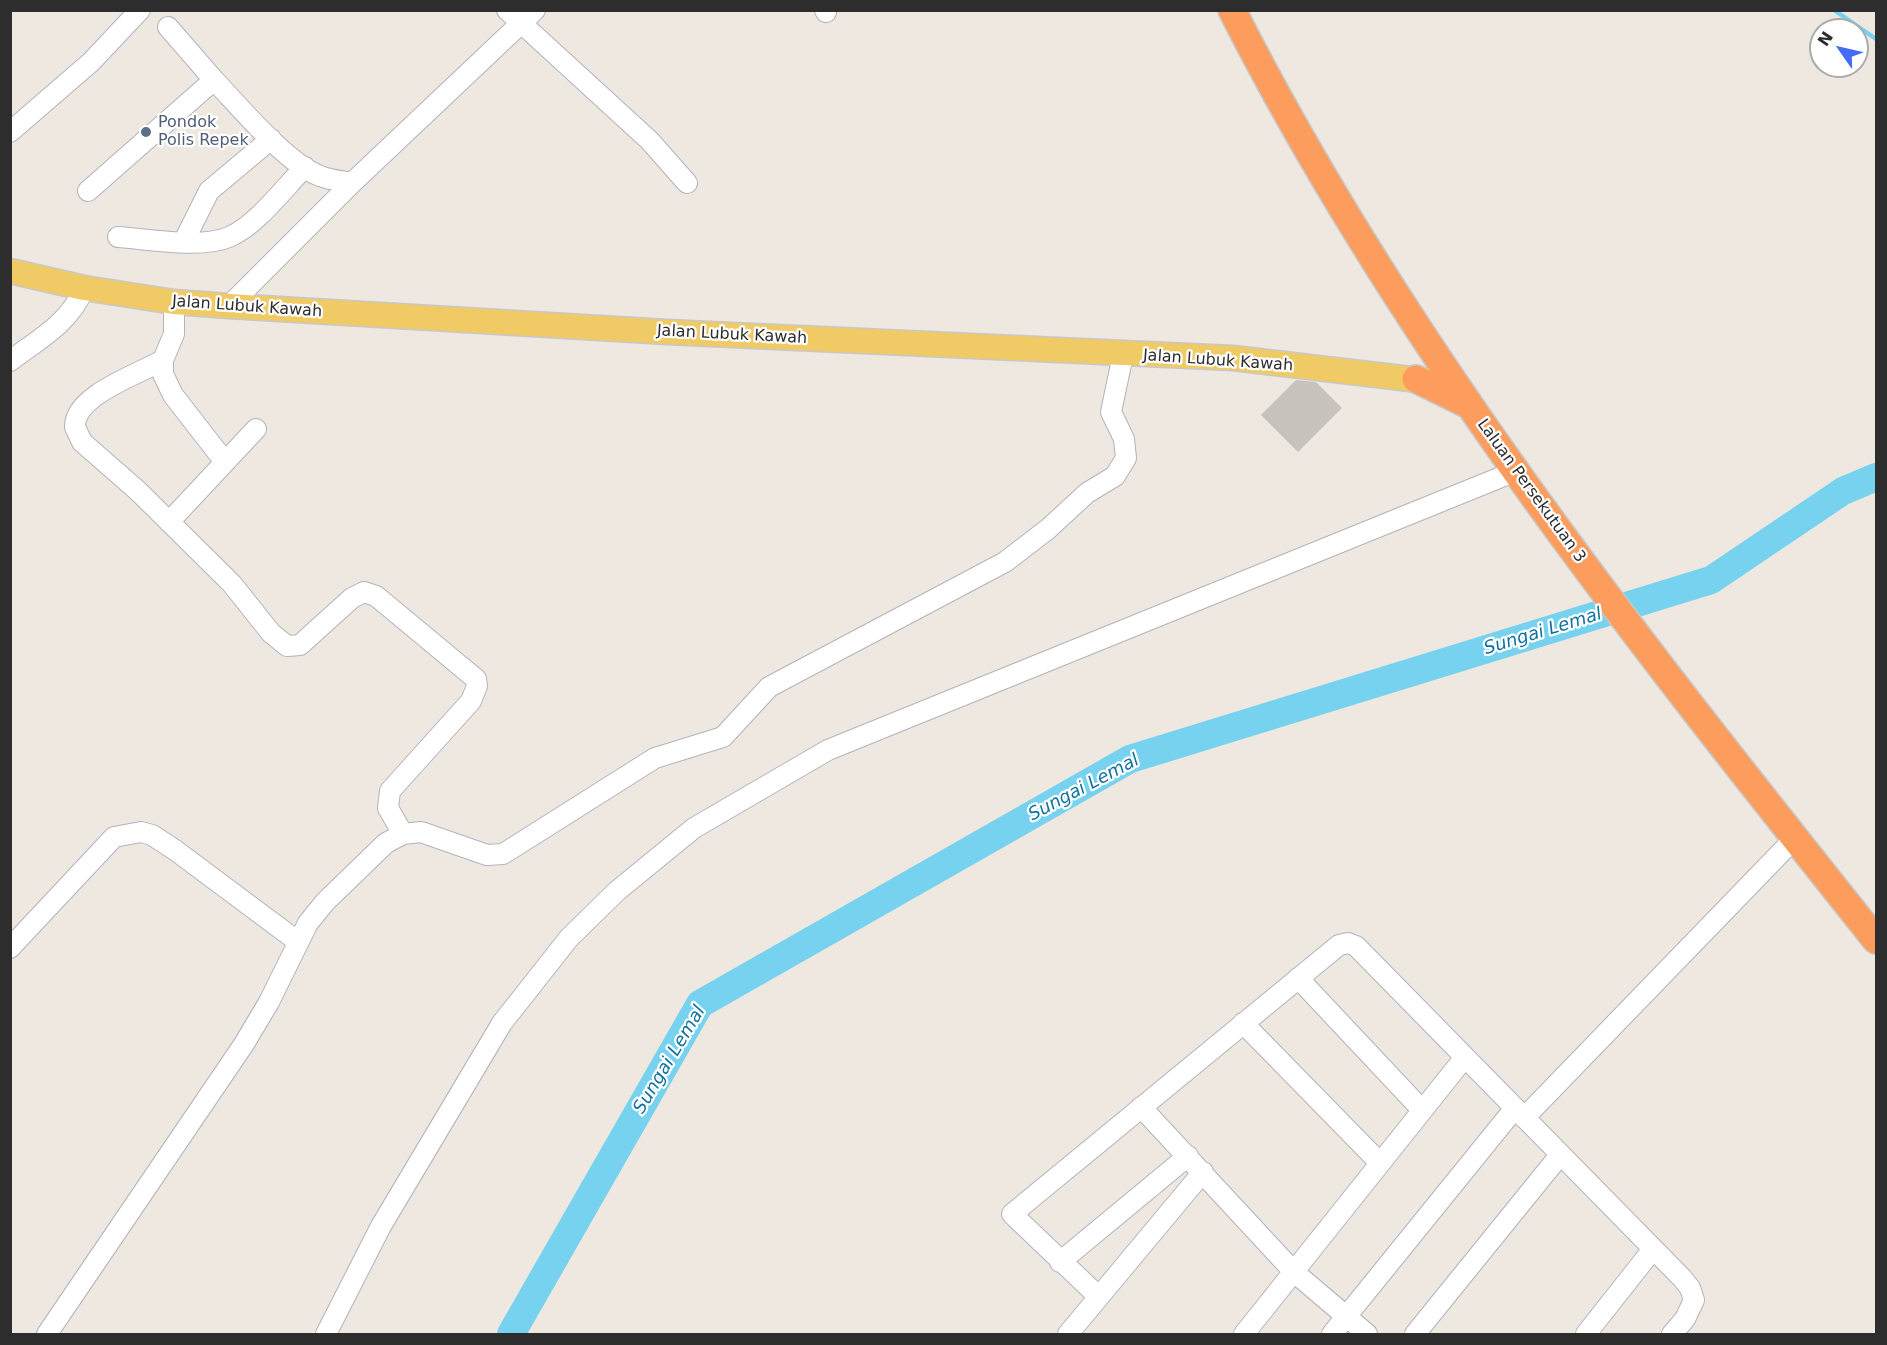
<!DOCTYPE html>
<html>
<head>
<meta charset="utf-8">
<style>
	body { margin:0 }
	#map { position:relative; width:1887px; height:1345px; overflow:hidden; background:#eee8e1; font-family:"DejaVu Sans",sans-serif }
	canvas { display:block }
	.frame { position:absolute; inset:0; border:12px solid #2d2d2d; pointer-events:none }
	.north { position:absolute; left:1809px; top:18px; width:60px; height:60px; box-sizing:border-box; background:#fff; border:2px solid #ababab; border-radius:50%; rotate:304deg; font-size:16px; font-weight:700; line-height:24px; text-align:center; color:#2d2d2d }
	.north::after { content:''; display:block; margin:auto; width:21px; height:27px; background:#436cf9; clip-path:polygon(50% 0,100% 100%,50% 72%,0 100%) }
</style>
</head>
<body>
<div id="map">
<canvas width="1887" height="1345"></canvas>
<div class="frame"></div>
<div class="north">N</div>
</div>
<script>
const ctx = document.querySelector('canvas').getContext('2d');
ctx.lineJoin = 'round';
function trace(path, color, width, dash) { ctx.strokeStyle = color; ctx.lineWidth = width; ctx.lineCap = dash ? 'butt' : 'round'; ctx.setLineDash(dash || []); ctx.stroke(path); }
function paint(path, color) { ctx.fillStyle = color; ctx.fill(path, 'evenodd'); }
function drawText(font, color, halo, rows, align = 'center') {
  ctx.font = font + ' "DejaVu Sans",sans-serif'; ctx.lineWidth = 4.5; ctx.setLineDash([]); ctx.textBaseline = 'middle'; ctx.strokeStyle = halo; ctx.fillStyle = color; for (const [text, x, y, turn = 0] of rows) {
    ctx.save(); ctx.translate(x, y); ctx.rotate((+turn || 0) * Math.PI / 180); ctx.textAlign = isNaN(turn) ? turn : align; if (halo) ctx.strokeText(text, 0, 0); ctx.fillText(text, 0, 0); ctx.restore();
  }
}
const stream = new Path2D(`
	M1834,10L1876,39`);
const river = new Path2D(`
	M511,1334L700,1004L1130,759L1711,580L1843,491L1876,477`);
const building = new Path2D(`
	M1296,380L1316,382L1342,408L1298,452L1261,415Z`);
const minor = new Path2D(`
	M507,10L650,141L687,183
	M825,10L826,12
	M168,27L214,80
	M10,132L91,62L140,10
	M88,191L214,80C239,106 287,164 320,176C330,180 342,181 352,183
	M118,237C148,239 201,249 229,237C256,226 284,188 305,167
	M184,241L209,191L271,139
	M174,302V334L163,360V374L173,395L225,462
	M229,306L352,183L535,10
	M163,360C139,374 74,395 75,427L82,442L138,491L232,584L271,633L287,646L300,645L352,598L364,592L376,596L476,679L477,686L471,701L390,791L388,808L403,834
	M10,361C39,339 70,323 84,288
	M169,522L256,429
	M10,948L114,837L141,832L152,835L175,850L297,941
	M1298,978L1422,1110
	M1243,1023L1380,1163
	M1141,1107L1294,1272L1367,1334
	M1524,1118L1795,838
	M1060,1262L1188,1156
	M1099,1297L1012,1214L1339,945L1348,943L1356,946L1682,1278L1690,1288L1694,1300L1685,1319L1672,1334
	M47,1334L244,1044L269,1002L308,923L325,902L386,843L403,834L421,832L487,855L503,854L655,758L723,737L769,687L1005,562L1048,529L1087,493L1115,476L1126,458L1124,439L1111,412L1123,355
	M326,1334L381,1226L502,1023L569,938L617,891L694,828L828,750L1516,471
	M1068,1334L1203,1172
	M1244,1334L1465,1057
	M1332,1334L1515,1108
	M1415,1334L1560,1155
	M1586,1334L1653,1249`);
const major = new Path2D(`
	M10,271L84,288L174,302L229,306L667,332L1233,358L1436,382`);
const highway = new Path2D(`
	M1232,10C1403,348 1642,646 1876,940
	M1416,379L1469,405`);
const markers = [
	[146,132,6,"#5c6f8a"]
];
const serviceNames = [
	["Pondok",158,123],
	["Polis Repek",158,141]
];
const streetNames = [
	["Jalan Lubuk Kawah",247,307,4],
	["Jalan Lubuk Kawah",732,335,3],
	["Jalan Lubuk Kawah",1218,361,4],
	["Laluan Persekutuan 3",1531,491,54]
];
const waterNames = [
	["Sungai Lemal",1543,632,-17],
	["Sungai Lemal",1084,788,-28],
	["Sungai Lemal",670,1060,-59]
];
trace(stream, '#76d2ee', 4.5);
trace(river, '#76d2ee', 28);
paint(building, '#c7c2bc');
trace(minor, '#b1b3bd', 22);
trace(major, '#c8c8c8', 27);
trace(highway, '#c8c8c8', 30);
trace(minor, '#fff', 20);
trace(major, '#f0ca64', 24);
trace(highway, '#fd9d5d', 27);
for (const [x, y, r, color] of markers) { const dot = new Path2D(); dot.arc(x, y, r, 0, 2 * Math.PI); ctx.fillStyle = color; ctx.fill(dot); trace(dot, '#fff', 2); }
drawText('16px', '#4e5e75', '#fff', serviceNames, 'left');
drawText('16px', '#2d2d2d', '#fff', streetNames);
drawText('italic 18px', '#0f73a0', '#fff', waterNames);
</script>
</body>
</html>
